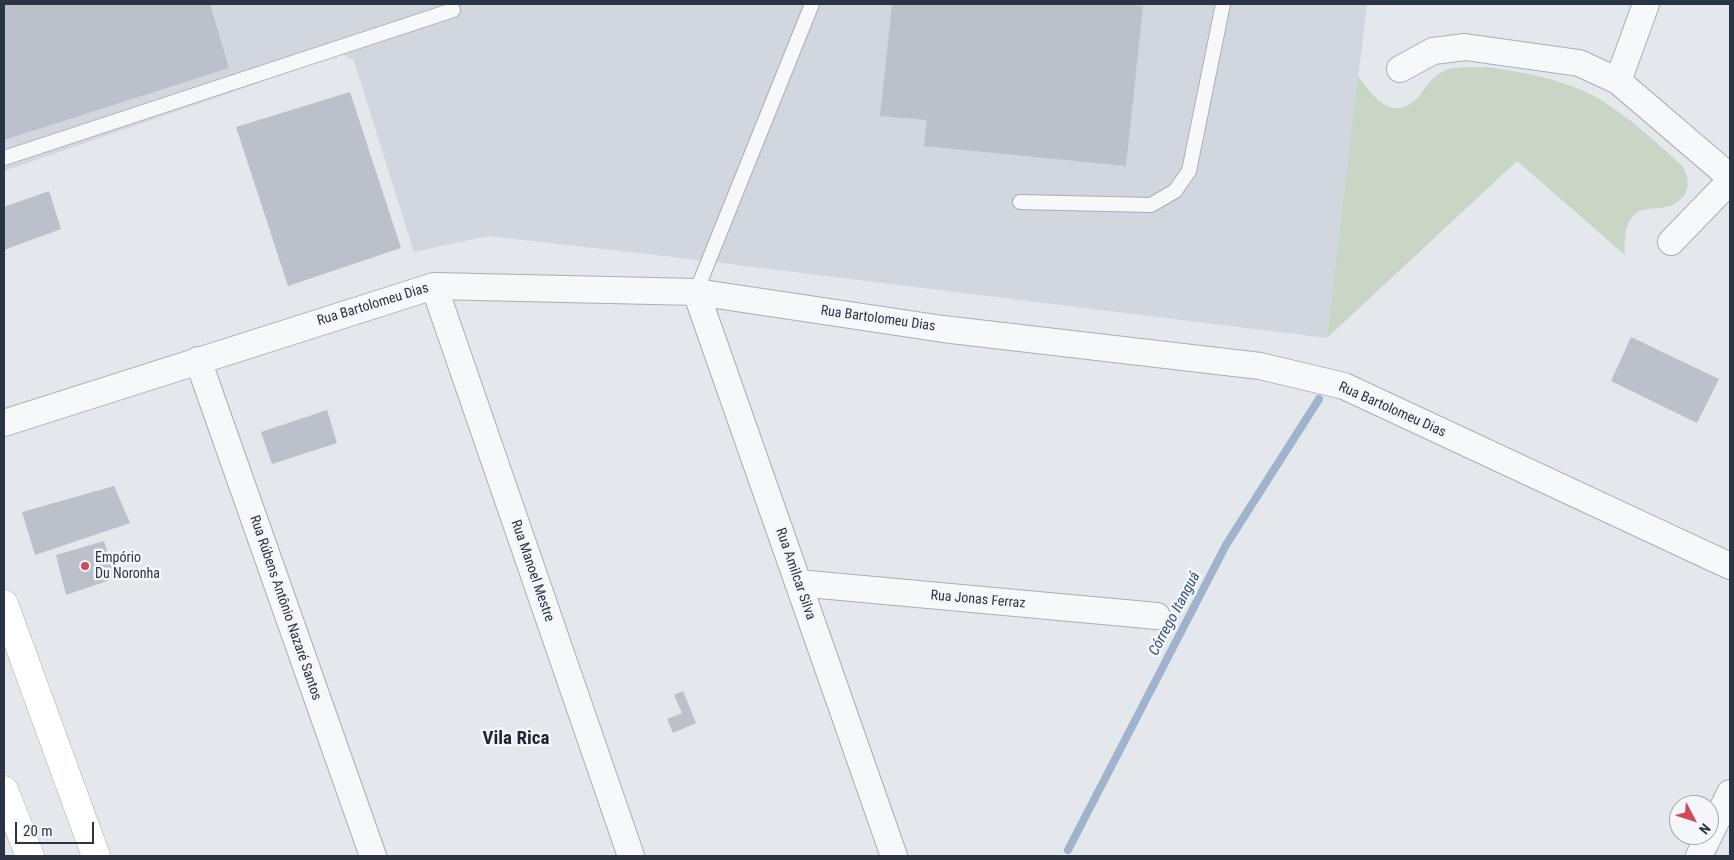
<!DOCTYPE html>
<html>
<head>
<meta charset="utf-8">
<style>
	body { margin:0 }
	#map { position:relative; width:1734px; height:860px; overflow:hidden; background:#e4e7ec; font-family:"Roboto Condensed",sans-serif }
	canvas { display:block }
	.frame { position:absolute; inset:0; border:5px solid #2b3445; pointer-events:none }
	.north { position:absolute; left:1669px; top:795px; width:50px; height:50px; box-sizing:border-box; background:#f4f6f9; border:1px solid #a4a8b1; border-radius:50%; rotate:130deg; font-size:14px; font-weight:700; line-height:20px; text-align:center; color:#2b3445 }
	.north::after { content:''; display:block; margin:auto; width:18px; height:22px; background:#d1495b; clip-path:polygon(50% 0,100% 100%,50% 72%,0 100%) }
	.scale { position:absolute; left:15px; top:822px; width:79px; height:22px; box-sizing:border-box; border:2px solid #2b3445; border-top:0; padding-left:6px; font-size:15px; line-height:18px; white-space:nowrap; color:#2b3445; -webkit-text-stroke:4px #f4f6f9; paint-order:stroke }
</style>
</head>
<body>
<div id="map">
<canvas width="1734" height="860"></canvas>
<div class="frame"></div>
<div class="north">N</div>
<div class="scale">20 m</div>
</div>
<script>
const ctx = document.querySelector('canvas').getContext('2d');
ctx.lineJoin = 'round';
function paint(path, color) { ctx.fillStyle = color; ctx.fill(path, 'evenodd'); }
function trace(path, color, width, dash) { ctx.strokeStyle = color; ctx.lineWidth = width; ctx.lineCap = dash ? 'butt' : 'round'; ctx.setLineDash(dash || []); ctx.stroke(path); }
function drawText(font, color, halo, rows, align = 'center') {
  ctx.font = font + ' "Roboto Condensed",sans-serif'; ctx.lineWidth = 5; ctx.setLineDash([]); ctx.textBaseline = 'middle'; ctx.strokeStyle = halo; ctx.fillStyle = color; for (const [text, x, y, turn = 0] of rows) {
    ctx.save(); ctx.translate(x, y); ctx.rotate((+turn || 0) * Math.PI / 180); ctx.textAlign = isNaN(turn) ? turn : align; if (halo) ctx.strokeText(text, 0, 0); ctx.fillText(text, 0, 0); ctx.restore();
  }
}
const built = new Path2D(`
	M4,4H1367L1327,338L673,257L488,236L414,252L354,61L342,54L4,171Z`);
const green = new Path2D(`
	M1487,67C1522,72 1556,78 1588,93C1622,110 1654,140 1682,166C1687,173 1690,183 1686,192C1672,218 1646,200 1632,217C1624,227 1624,243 1625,255L1517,161L1327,338L1358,76C1372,95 1391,122 1415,100C1426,90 1427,81 1442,72C1452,65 1475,68 1487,67Z`);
const stream = new Path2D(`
	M1068,850L1226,545L1319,399`);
const building = new Path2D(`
	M4,4H210L229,68L4,140Z
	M892,4H1116L1143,6L1126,166L924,146L927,120L880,116Z
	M350,92L401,248L288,286L236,127Z
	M49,191L61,229L4,250V207Z
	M1631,337L1719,379L1697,423L1611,381Z
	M327,410L337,443L272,464L261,432Z
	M114,486L130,523L35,555L22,512Z
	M104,541L116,578L66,595L56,555Z
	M683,691L696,723L673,733L667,719L682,713L674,695Z`);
const service = new Path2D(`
	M4,158L453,10
	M1020,202L1151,205L1175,191L1189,171L1223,4
	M696,292L812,4`);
const minor = new Path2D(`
	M1400,69L1433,51L1465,47L1579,63L1618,81L1730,177
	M1618,81L1646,4
	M1671,242L1730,181
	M434,286L631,856
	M696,292L894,856
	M198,360L373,856
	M4,423L434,286L696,292L943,329L1260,366L1344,386L1730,566
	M798,583L1157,616
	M1699,856L1730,793`);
const secondary = new Path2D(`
	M4,604L96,856
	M4,790L30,856`);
const markers = [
	[85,566,5,"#d1495b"]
];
const streetNames = [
	["Rua Bartolomeu Dias",373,305,-17],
	["Rua Bartolomeu Dias",878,319,8],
	["Rua Bartolomeu Dias",1392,410,24],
	["Rua Manoel Mestre",532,571,71],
	["Rua Amilcar Silva",795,574,71],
	["Rua Jonas Ferraz",978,600,5],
	["Rua Rúbens Antônio Nazaré Santos",285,608,71]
];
const poiNames = [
	["Empório",95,558],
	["Du Noronha",95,574]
];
const waterNames = [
	["Córrego Itanguá",1175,614,-62]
];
const districtNames = [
	["Vila Rica",516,739]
];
paint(built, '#d2d6de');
paint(green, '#c9d6c5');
trace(stream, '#9fb4cc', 8);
paint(building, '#bbc0ca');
trace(service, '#a9aeb7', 16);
trace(minor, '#a9aeb7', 28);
trace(secondary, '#a9aeb7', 29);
trace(service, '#f7f8fa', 14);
trace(minor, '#f7f8fa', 26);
trace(secondary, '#fff', 28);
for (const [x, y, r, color] of markers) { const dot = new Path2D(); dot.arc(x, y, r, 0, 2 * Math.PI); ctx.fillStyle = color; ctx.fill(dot); trace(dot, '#f4f6f9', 2); }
drawText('14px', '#2b3445', '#f4f6f9', streetNames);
drawText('14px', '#2b3445', '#f4f6f9', poiNames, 'left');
drawText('italic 15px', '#34527a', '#f4f6f9', waterNames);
drawText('bold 19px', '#1d2536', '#f4f6f9', districtNames);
</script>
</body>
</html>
